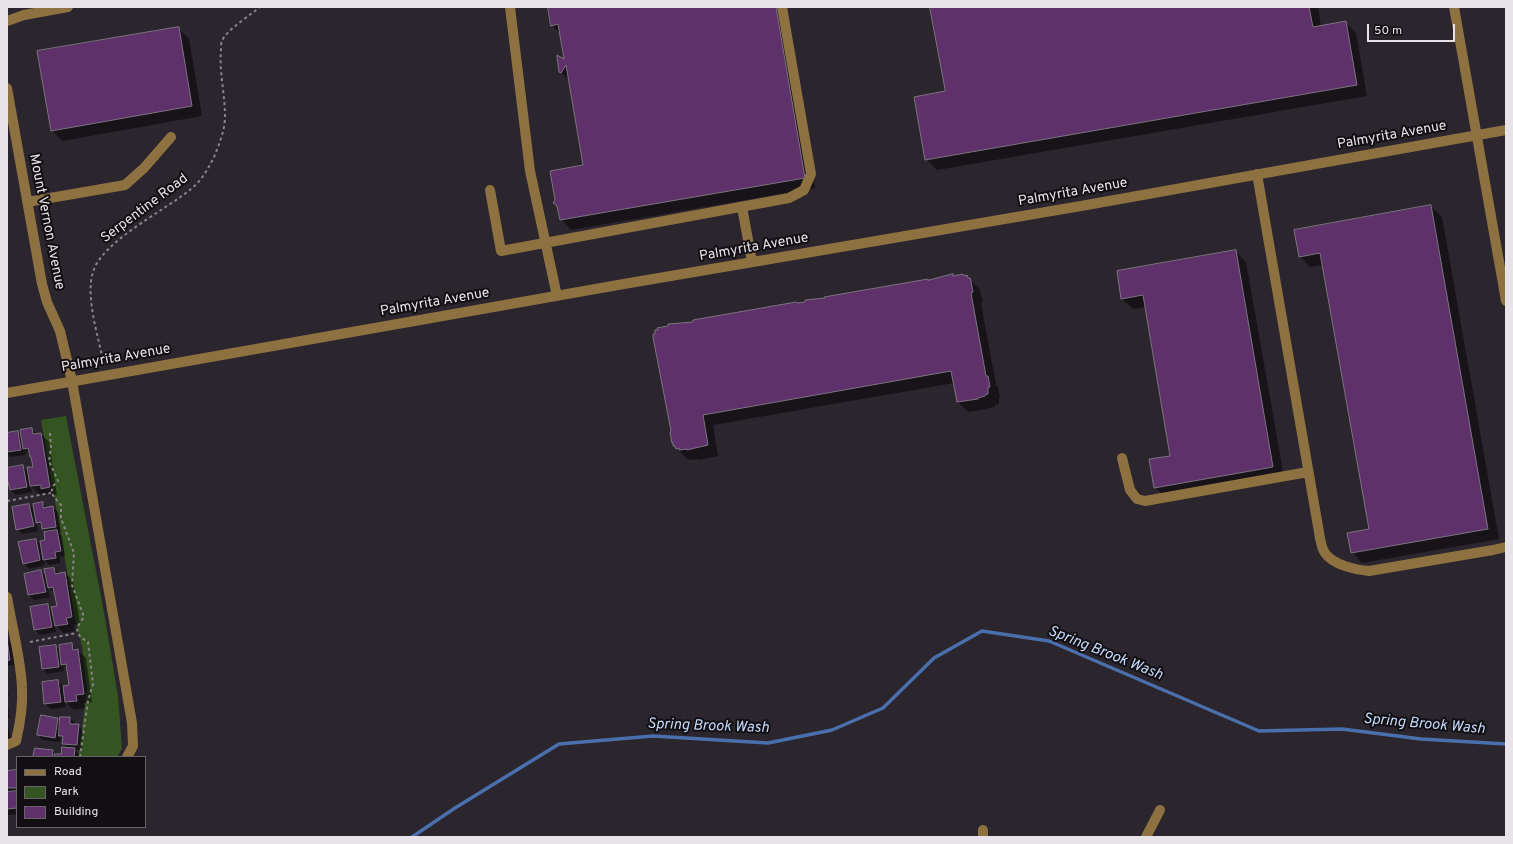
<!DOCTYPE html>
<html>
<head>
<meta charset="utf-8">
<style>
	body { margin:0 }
	#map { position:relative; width:1513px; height:844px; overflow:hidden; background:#2b252d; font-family:Overpass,sans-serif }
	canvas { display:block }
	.frame { position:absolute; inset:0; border:8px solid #e7e3e8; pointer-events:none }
	.legend { position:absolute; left:16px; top:756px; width:130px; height:72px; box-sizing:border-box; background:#120f13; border:1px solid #676468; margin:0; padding:5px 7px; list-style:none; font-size:12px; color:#e7e3e8 }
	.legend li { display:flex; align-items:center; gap:8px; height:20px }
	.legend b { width:20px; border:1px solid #676468 }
	.scale { position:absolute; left:1367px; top:24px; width:88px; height:18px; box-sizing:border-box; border:2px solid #e7e3e8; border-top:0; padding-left:5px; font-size:12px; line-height:14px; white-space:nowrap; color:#e7e3e8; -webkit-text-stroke:3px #120f13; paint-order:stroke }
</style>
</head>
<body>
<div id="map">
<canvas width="1513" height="844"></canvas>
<div class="frame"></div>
<ul class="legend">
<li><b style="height:5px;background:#8e7141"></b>Road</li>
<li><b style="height:11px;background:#345421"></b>Park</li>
<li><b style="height:11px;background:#5e316b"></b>Building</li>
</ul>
<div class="scale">50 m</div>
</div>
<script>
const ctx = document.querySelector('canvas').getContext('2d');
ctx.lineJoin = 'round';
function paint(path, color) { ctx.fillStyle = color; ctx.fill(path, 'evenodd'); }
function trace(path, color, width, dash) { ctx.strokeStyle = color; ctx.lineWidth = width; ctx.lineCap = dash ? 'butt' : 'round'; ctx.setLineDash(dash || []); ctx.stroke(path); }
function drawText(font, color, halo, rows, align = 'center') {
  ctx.font = font + ' Overpass,sans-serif'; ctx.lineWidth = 4; ctx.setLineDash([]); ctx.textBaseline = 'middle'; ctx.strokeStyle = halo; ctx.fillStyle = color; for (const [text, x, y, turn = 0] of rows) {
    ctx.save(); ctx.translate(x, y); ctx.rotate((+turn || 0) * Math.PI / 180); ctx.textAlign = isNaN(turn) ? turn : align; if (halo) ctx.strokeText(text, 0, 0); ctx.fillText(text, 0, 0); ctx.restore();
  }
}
const green = new Path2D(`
	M66,416L104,612L118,696L122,749L117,757H78L87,689L82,647L75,618L41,420Z`);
const shadow = new Path2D(`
	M549,7H784L815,188L571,230L561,219L584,166L569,80L560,71L566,61L561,34L552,25Z
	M931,7H1318L1321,26L1345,22L1356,33L1367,96L937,170L926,159L946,92Z
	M178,28L189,39L202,116L62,141L52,130Z
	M1431,206L1442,217L1499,539L1362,563L1352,552L1370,530L1323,265L1310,267L1300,256Z
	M1235,251L1246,262L1284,477L1166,498L1155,487L1172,457L1146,307L1133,309L1122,299Z
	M952,275L954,277L963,275L967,276L980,290L983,303H981L996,385L998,387L1000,397L999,398V404L995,405V407L988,408V409L968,412L957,401L954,383L713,425L718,456L698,460L697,459L691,460L687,459L674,445L673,442L694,323L928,280L929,281Z
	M32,429L37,434H41L49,442L57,495L50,496L47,493L39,494L30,485L32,492L16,495L10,490L7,469L22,466L29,472L34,468L33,459L25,450L26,455L10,457L7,454V434L18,432L22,436Z
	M42,503L47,508L53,507L58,512L61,532H59L62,536L65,556L60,557V563L49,565L44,560L45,565L29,569L24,563L36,540L42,546L46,541L47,532L36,521L38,531L22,534L17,529L29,505L36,511Z
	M54,569L60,574L65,573L73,581L80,624L74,625L75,631L64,633L55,625L56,632L40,635L35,630L48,605L53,611L58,607L56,594L48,587L50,597L34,600L29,595L41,571L47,577Z
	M7,640L12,645L15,665L7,666Z
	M71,644L86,658L92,702L84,703L85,708L74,710L65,701L66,707L51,709L45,704L58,681L64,687L70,686L68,670L63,664L64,671L48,674L42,669L55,646L61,651Z
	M7,686L9,697H7Z
	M7,701L10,718H7Z
	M41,716L58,719L61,722L70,718L75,723V725H78L83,731L82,750H75L80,755V757H34L52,751L56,755H62L68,749L63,744L64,739L61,737L60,742L43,740L38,735Z
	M7,721L11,739H7Z
	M17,771V814L8,815L7,772Z`);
const stream = new Path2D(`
	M412,837L455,808L559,744L653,736L768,743L832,730L883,708L934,658L982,631L1049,641L1259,731L1342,729L1421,739L1506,744`);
const building = new Path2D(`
	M548,7H776L805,178L560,220L557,206L553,203L555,200L550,171L583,165L566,65L561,73L559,72L557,57V55L564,59L558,24L551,26Z
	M930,7H1309L1313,27L1346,21L1357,85L925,160L914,97L945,91Z
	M179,27L192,106L51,131L37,51Z
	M1431,205L1488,529L1351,553L1347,533L1369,529L1320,253L1299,257L1294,230Z
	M1236,250L1273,467L1154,488L1149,459L1170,456L1143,295L1121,299L1117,271Z
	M953,274V276L963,274L964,276L967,275L968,278H970L971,281L973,292L971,293L986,376H988L990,387H988V394L985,395V396L978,398V399L957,402L951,371L703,415L708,445L687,450V449L679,450V448L676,449L675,446H673V442L672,443L670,432L671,431L653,337V334H655V330H658L657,328L668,326V324L693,322V320L796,302L797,303L805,302V300L825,298L824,297L928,279V280Z
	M32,428L33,434L41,433L50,487L41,489V485L30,486L27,467H33L31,457H30L28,448L23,449L20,430Z
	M18,431L21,450L7,452V433Z
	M23,465L27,487L10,490L7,478V468Z
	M43,502V508L53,506L56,527L42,529L41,522L36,523L33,504Z
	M29,504L34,526L16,530L12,507Z
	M57,530L61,551L55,552L56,558L43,560L40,541L45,540L44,532Z
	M36,539L40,560L23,564L18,542Z
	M54,568L55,574L65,572L72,617L66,618L68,624L55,626L51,607L57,606L53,587L48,588L44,569Z
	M41,570L46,592L28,595L24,574Z
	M48,604L52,627L34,630L30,607Z
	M7,639L10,660L7,661Z
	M72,643L73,650L78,649L84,694L76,695L77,701L65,702L63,686L69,685L66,664L61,665L59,645Z
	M56,645L59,667L42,669L39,647Z
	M58,680L61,702L44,704L42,682Z
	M41,715L58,718L55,738L37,735Z
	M60,717H70V724H79L77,745L62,744L63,736H59Z
	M62,747L75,748L74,757H54V754H61Z
	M35,748L53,750L52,757H33Z
	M17,770V788H7V771Z
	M17,791V808L7,809V792Z`);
const path = new Path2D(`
	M104,365C99,339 85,297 93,272C102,241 166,210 191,189C202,180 208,169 214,157C219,145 225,130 225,116C225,94 219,72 221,50C221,47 221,43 222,41C225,31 252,14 260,7
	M50,433L51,447L49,461L58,481L53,486L51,493L61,505V518L74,553L72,585L84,617C75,629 74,634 88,642L93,684L88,701L80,757
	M7,501L51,493
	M30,642L77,633`);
const minor = new Path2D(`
	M510,7L530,171L557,296
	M1454,7L1506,301
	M7,21L24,15L68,7
	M7,88L42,284L47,302L60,331L72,381L132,723L133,746L127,757
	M1257,174L1320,538C1321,543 1322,549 1325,553C1333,565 1356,570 1369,571L1493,550L1506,547
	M490,190L501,251L789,198L804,190L811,174L782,7
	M27,202L125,185L144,168L171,137
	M742,207L752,262
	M7,393L618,285L1081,206L1506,130
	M1122,458L1130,490L1137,499L1145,501L1308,472
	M7,597C12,627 21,659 22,688C23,705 20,724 16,741L7,745
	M983,837V830
	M1146,837L1160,810`);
const streetNames = [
	["Palmyrita Avenue",1392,136,-10],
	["Palmyrita Avenue",1073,193,-10],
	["Serpentine Road",145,209,-37],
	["Mount Vernon Avenue",46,222,79],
	["Palmyrita Avenue",754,248,-10],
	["Palmyrita Avenue",435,303,-10],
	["Palmyrita Avenue",116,359,-10]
];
const waterNames = [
	["Spring Brook Wash",1105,654,22],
	["Spring Brook Wash",1424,725,5],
	["Spring Brook Wash",708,727,2]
];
paint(green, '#345421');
paint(shadow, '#0007');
trace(stream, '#4a6fad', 3.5);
paint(building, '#5e316b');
trace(building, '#7b747e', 1);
trace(path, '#89848b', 2, [3, 3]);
trace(minor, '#8e7141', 10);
drawText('14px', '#e7e3e8', '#120f13', streetNames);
drawText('italic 15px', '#c4dafd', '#120f13', waterNames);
</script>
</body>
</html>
